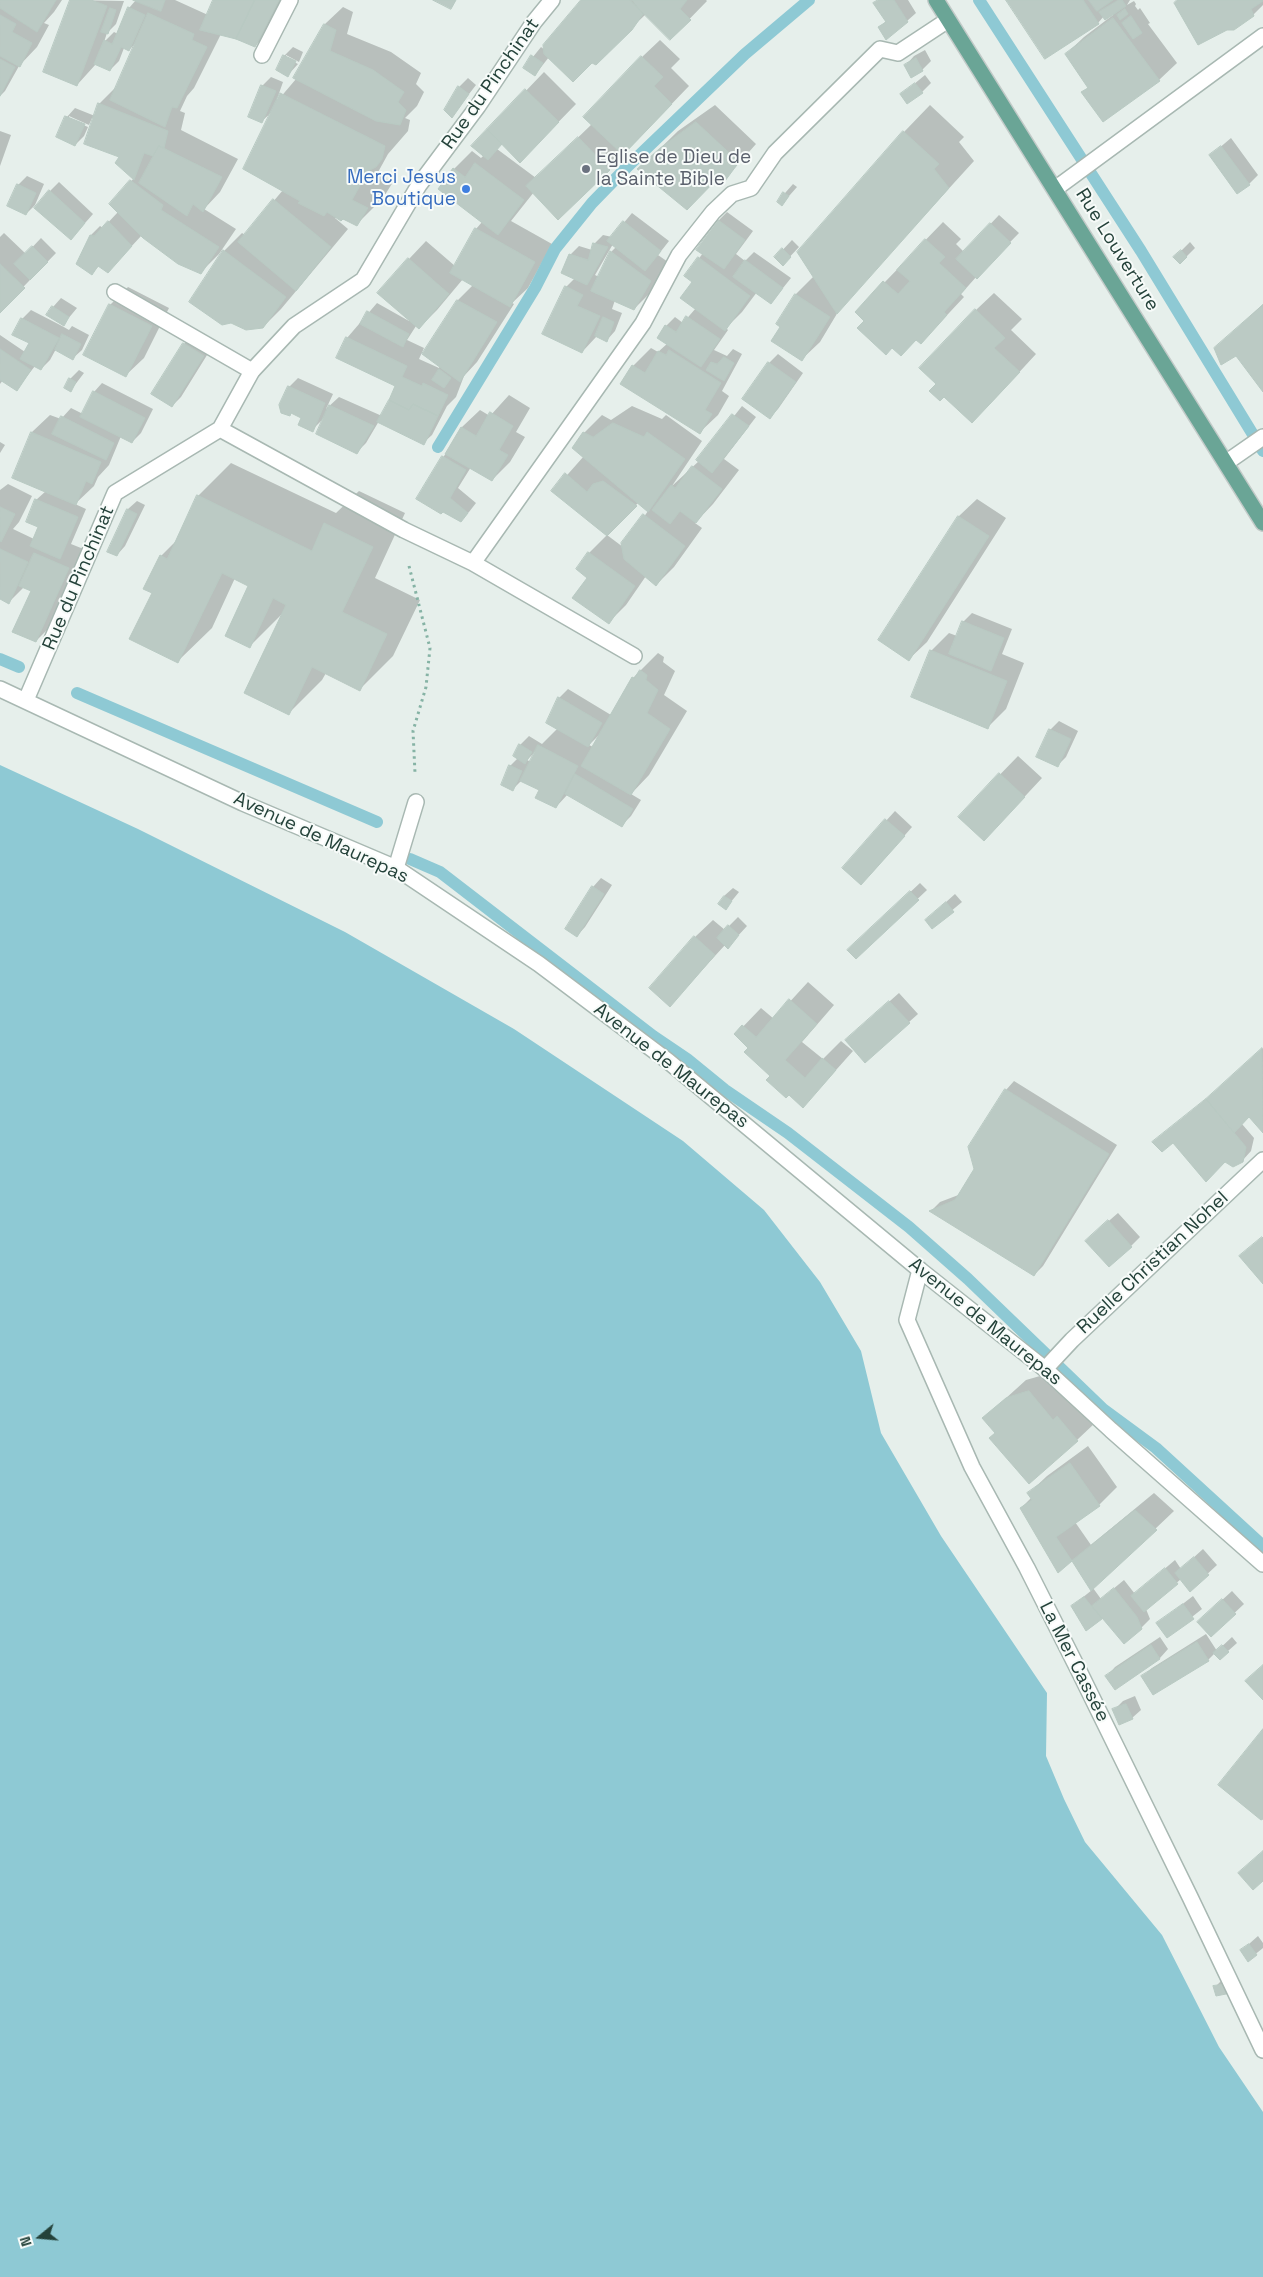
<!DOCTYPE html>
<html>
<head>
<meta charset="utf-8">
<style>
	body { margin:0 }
	#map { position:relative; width:1263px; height:2277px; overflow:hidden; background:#e6efeb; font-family:"Space Grotesk",sans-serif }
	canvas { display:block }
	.north { position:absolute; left:15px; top:2212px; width:50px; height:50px; -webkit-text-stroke:4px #f7fbf9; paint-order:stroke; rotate:253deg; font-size:14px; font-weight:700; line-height:20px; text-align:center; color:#24423a }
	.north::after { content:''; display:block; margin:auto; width:18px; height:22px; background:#24423a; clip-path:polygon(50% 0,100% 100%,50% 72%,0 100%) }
</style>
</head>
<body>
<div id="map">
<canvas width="1263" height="2277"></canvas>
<div class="north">N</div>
</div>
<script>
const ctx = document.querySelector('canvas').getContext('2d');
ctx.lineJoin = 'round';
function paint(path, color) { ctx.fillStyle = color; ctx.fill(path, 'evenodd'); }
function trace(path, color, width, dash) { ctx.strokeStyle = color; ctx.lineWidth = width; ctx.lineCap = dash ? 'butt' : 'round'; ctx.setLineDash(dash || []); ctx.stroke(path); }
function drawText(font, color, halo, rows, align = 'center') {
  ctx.font = font + ' "Space Grotesk",sans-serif'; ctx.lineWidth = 4; ctx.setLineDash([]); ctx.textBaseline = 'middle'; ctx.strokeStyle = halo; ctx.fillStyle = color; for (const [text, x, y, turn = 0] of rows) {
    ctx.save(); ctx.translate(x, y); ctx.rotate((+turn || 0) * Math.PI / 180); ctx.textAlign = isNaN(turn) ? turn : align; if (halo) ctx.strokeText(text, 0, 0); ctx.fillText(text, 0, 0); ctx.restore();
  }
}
const water = new Path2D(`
	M0,765L138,829L345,932L514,1029L683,1141L764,1210L820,1282L861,1351L881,1433L941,1536L1047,1693L1046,1756L1064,1799L1085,1842L1162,1935L1219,2047L1263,2112V2277H0Z`);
const shadow = new Path2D(`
	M0,0H62L54,12L44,23L49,25L37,47L19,66L5,91L0,96Z
	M71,0L124,1L116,24L107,33L104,42L114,32L118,34L129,8L136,0H175L208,15L214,0H282L264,37L255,46L221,34L194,88L187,96L180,111L185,113L181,130L238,159L220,192L204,209L236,229L219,254L201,272L142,235L117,262L100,265L92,273L91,235L100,226L103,228L118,212L110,204L134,178L121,156L94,119L92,118L89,125L69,116V119L88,127L84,136L75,145L67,117L75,108L95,116L99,104L117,86L137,42L129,50L124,48L119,61L110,70L96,64L77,85Z
	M582,0H706L707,1L670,39L646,14L595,63L592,61L549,57L535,75L524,68L541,47L545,50Z
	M878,0H908L916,13L907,21L879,28L886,21Z
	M1008,0H1130L1127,5L1134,1L1136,4L1135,6L1138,10L1140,8L1150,23L1148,24L1177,63L1159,80L1083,93L1089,86L1066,54L1084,37L1113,15L1112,13L1104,16L1098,23Z
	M1179,0H1263V5L1253,15Z
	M343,7L353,12L347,34L391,52L421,73L416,84L424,92L417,106L405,118L410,120L408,131L388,154L377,174L393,182L383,198L357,224L336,217L335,218L348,229L281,309L263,327L191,302L224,251L242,233L245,235L283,190L273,111L262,121V86L271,77L283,82L277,99H279L296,79L295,78L325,24Z
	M660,40L680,59L671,68L689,86L609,169L534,192L511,221L552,244L528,288L512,303L514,304L477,362L464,376L456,397L447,406L432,435L423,443L379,421L366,443L357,452L325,417L312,430L302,417L292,412L289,415V387L298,378L333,394L326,409L339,397L382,416L397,386L347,338L377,303L409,321V259L426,241L455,266L476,229L482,222L440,189L454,169L472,151L481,158L484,155L473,146L544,72L576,104L538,143H502L497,149L536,178L592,124L642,57ZM463,279L473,285L458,300L439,368L419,359L424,348L407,340L416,326L419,328L437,310Z
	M293,47L303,52L299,62L286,55V58L298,64L288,75L284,56Z
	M925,50L931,61L922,70L906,65L914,56Z
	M925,75L931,83L922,92L902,94Z
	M468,78L476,85L452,116L445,110L459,87Z
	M715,105L756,144L725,179L719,176L639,169L678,131Z
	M930,105L964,137L959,142L974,161L841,307L820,342L802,359L782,326L777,323L796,294L814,276L799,252L904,132Z
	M0,131L11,135L0,166Z
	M1231,138L1258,175L1249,184L1211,155Z
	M27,176L44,184L35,205L26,214L18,185Z
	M59,182L93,214L71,239L50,191Z
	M793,184L797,187L782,204L778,201Z
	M727,212L753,231L736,254L745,261L754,252L791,278L771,303L757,292L742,312L726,328L728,330L714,350L727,356L733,349L742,354L722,391L729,396L718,415L700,432L633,366L651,348L658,352L668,343L666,326L675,317L683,323L696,308L694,281L686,276L703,253L718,221Z
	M632,213L669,241L658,255L668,262L652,291L634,309L615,300L612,309L622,313L615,331L607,340L597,336L582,352L566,287L575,278L570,255L579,246L592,250L594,244L603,235L612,237ZM613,244L616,247L611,252L599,277L595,275Z
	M999,215L1019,233L977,276L961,294L964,297L921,343L916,339L865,320L856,312L943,222L961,239L956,244L964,252Z
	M4,233L26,254L41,238L56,253L0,311V237Z
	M792,240L799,247L783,264L776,257Z
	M1190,242L1195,248L1180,263L1175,257Z
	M128,287L169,308L144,358L126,375L110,305Z
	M994,293L1022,319L1011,330L1036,354L990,404L944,395L937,384L976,310Z
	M61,298L77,308L62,326L69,330L72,326L89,335L82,350L73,358L56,349L50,360L41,369L35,366L17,389L3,380L0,384V335L25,352L31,343L14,334L22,319L31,310L62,326L63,324L53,307Z
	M1263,304V390L1236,355L1216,348Z
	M193,335L212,347L181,397L172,406L184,344Z
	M778,354L803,373L778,409L770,417L743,399L769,363Z
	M79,370L84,373L71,390L70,379Z
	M102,383L153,409L141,433L132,442L121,436L109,465L98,477L94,486L75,504L86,509L71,544L86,550L54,623L36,641L32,590L24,587L9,602L0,598V490L8,484L32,496L19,522L13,529L34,539L40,526L36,500L46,491L14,477L32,432L50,415L61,419L71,408L83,414L94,392Z
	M509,395L530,408L516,432L525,437L510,462L492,480L471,467L458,488L476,503L469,512L460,521L418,498L462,427L480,410L490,416Z
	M632,406L662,419L666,415L702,441L672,486L699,461L742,406L756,417L724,459L739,470L713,504L695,523L702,528L674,567L656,585L646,576L626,605L608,623L589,577V553L607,535L623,547L648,511L638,503L607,534L553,491L584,456V433L602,415L611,420Z
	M0,442L5,445L0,453Z
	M231,463L336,513L359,491L405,513L375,578L420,600L393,656L360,689L326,673L322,680L289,713L283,613L249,647L250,585L235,578L212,628L178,661L153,592L161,556L177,540L198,496Z
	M977,499L1006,518L927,642L909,659L880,640L959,516Z
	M137,501L145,505L125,546L117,555L109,551L128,509Z
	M972,613L1012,629L1002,654L1024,663L1006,709L988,727L931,651L949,633L957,636L963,622Z
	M658,653L664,657L663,662L675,671L664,695L687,711L649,775L631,794L641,800L631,816L622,825L568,794L556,807L541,790L522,780L513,789L510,766L518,758L520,745L529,736L542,744L558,728L559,698L568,689L611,715L633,678ZM599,735L593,747L589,745ZM536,751L531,762L527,760Z
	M1059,721L1078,731L1066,757L1057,766L1050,730Z
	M1018,756L1042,778L1001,822L959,817Z
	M895,811L912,827L870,875L843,868Z
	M601,878L612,885L585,927L577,936L593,887Z
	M920,883L927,890L856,957L858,941Z
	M733,888L739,892L726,908L724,896Z
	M955,894L962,902L932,927L936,911Z
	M738,917L747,926L736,938L725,945L670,1005L695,937L713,920L725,930Z
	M808,982L834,1005L802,1042L823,1059L841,1041L853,1051L820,1088L771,1076L750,1048L736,1034L761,1008L774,1019Z
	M899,993L918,1014L909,1022L856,1031Z
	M1263,1048V1131L1249,1116L1242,1124L1254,1138L1251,1151L1242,1161L1225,1160L1173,1141L1154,1142L1217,1090Z
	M1014,1081L1117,1145L1043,1266L1034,1275L931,1211L940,1202L961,1194L976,1169L1006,1090Z
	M1118,1213L1140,1237L1131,1246L1096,1232Z
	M1047,1374L1095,1423L1077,1440L996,1433L984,1418L1026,1380Z
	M1088,1446L1117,1487L1099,1505L1075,1522L1091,1545L1154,1493L1174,1511L1093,1588L1101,1599L1124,1580L1135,1594L1175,1560L1181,1569L1203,1549L1217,1565L1190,1590L1181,1579L1146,1609L1150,1619L1141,1628L1103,1617L1087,1630L1072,1606L1092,1590L1072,1560L1058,1571L1021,1508L1032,1497L1029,1493L1047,1476Z
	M1232,1591L1244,1604L1211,1635L1208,1613Z
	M1193,1596L1202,1609L1168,1636L1158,1623Z
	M1206,1634L1217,1651L1232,1637L1237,1643L1228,1651L1215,1653L1208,1660L1143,1676L1152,1668Z
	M1160,1637L1168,1649L1160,1658L1115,1689L1107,1676L1115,1667Z
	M1135,1696L1141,1710L1132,1718L1114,1710L1123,1701Z
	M1258,1936L1263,1943V1948L1248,1960L1241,1951Z
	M1237,1976L1239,1983L1215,1987L1224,1978Z`);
const stream = new Path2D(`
	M979,0L1141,251L1263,451
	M438,447L535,288L555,249L592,203L626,168L745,54L809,0
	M0,659L19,667
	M77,693L377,822
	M410,859L440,872L653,1036L687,1059L725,1090L788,1133L909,1227L968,1279L1103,1409L1156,1448L1263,1546`);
const building = new Path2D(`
	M0,0H56L37,32L0,8Z
	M70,0H91L107,6L77,86L43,72Z
	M133,0H165L161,11Z
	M213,0H255L236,39L200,30Z
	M255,0H279L255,47L236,39Z
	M433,0H456L451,9Z
	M581,0H632L643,14L632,30L596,65L592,63L573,82L544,54L543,45Z
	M630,0H687L680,9L691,20L670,40Z
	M878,0H894L908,22L886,40L878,27L886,22L873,3Z
	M1006,0H1083L1099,24L1045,59Z
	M1089,0H1113L1097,11Z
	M1119,0H1122L1126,6L1105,20L1099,12Z
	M1177,0H1263V1L1251,9L1254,16L1234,30H1227L1198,45L1174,3Z
	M128,7L145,15L129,51L121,47L110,71L94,64L104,40L112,44Z
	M110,8L116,10L108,34L101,32Z
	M1125,9L1128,14L1120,20L1117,15Z
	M148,13L194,34L192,40L207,47L177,108L172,107L165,127L110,100Z
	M0,15L16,24L12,32L32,43L20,67L0,56Z
	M1131,16L1142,33L1133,39L1122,23Z
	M1113,18L1160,81L1103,122L1081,92L1088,88L1065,54Z
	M324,24L336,30L330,51L373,70L404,92L398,102L406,110L400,125L376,121L293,78Z
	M283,55L296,61L288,77L276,70Z
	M531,55L543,63L535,76L523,68Z
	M641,56L663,77L654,86L672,104L623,155L583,117Z
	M916,58L923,71L911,78L904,65Z
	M0,59L15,67L0,96Z
	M915,83L923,93L907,104L900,94Z
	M261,85L276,91L262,123L248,117Z
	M458,86L469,94L452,118L444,110Z
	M525,89L559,122L520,163L487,129Z
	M280,93L385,146L382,159L376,167L368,171L352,200L368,208L357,226L343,219L341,221L327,212L324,216L298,203L300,201L243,169Z
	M98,103L168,131L164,148L159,146L153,156L144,153L134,180L115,163L119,157L84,144Z
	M65,116L85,124L75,146L56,137Z
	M696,122L739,162L725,181L719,177L687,210L637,169L659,149Z
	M487,129L502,144L488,160L471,146Z
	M903,131L939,164L934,169L949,188L837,314L797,252Z
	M578,137L610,170L558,220L526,186Z
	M159,146L222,177L203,212L193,204L187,216L139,183Z
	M1221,146L1250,185L1237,194L1209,155Z
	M475,163L524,200L498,235L438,189L453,168L465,177Z
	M130,180L163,205L161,210L219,247L201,274L178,264L143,238L109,204Z
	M17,184L36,193L26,215L7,206Z
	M49,190L85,223L71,240L34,208Z
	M783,192L789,196L782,206L777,202Z
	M273,199L331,247L296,291L238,242Z
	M718,220L745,240L724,269L696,250Z
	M108,221L132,246L108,273L98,266L92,275L76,264L90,235L94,236Z
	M623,221L661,251L645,271L607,241Z
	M990,223L1011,243L977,279L956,259Z
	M475,228L535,262L510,307L450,273Z
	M925,239L945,257L939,263L966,288L944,312L947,315L921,344L916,340L901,356L892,348L886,355L857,328L864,321L855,312L883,281L898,294L910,281L897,270Z
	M593,243L608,247L587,285L561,273L569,254L588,260Z
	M32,246L48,262L30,280L14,264Z
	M782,248L791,257L783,266L774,257Z
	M223,250L286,297L263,328L246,330L231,323L222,325L189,302Z
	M1181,250L1187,257L1180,264L1173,257Z
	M610,251L651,281L634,310L591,291Z
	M698,257L750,296L725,331L680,298L692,282L684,276Z
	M408,258L449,294L419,329L377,293Z
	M745,260L783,288L771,304L733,277Z
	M0,264L25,288L0,313Z
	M565,286L583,295L577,306L600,316L582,353L542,334Z
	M795,294L830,317L802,361L771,341L780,327L776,324Z
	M457,300L497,322L460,382L422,354Z
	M109,304L152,326L126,377L83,355Z
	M1263,305V392L1236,356L1221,365L1214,348Z
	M52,306L69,317L64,326L46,315Z
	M975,309L1005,338L994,348L1020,372L972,423L944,397L940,401L929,391L936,384L919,368Z
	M367,311L409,334L403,347L360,324Z
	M686,316L720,339L701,367L657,338L665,325L676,332Z
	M603,317L614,322L607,342L595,336Z
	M21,318L59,338L41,370L20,359L29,343L12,335Z
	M62,334L81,344L73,360L55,350Z
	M346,337L407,366L402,377L422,386L423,383L448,395L438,416L413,404L409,410L389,400L395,386L336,358Z
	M183,343L204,356L172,407L151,394Z
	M0,349L31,370L17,391L0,380Z
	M669,350L721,383L705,410L712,414L700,434L620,384L632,365L645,373L658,351L666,355Z
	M724,357L734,363L724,381L706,370L711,362L717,364Z
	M768,362L796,382L770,419L742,399Z
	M439,369L451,378L444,388L432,380Z
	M69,378L76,382L71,392L64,388Z
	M288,386L325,403L313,432L298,425L301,418L291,413L290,416L281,413L279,405Z
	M93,391L145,418L132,443L80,417Z
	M389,400L409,410L413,404L438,416L424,445L377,422Z
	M329,405L374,426L357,454L316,434Z
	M490,412L513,426L499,450L508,455L492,481L445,454L461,427L476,436Z
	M732,414L749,426L712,473L696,460Z
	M61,416L114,443L106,460L52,434Z
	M613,423L644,437L647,432L685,459L648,512L572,448L583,432L593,437Z
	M31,432L101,462L92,484L86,481L76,505L12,478Z
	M442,456L466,470L450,498L468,513L461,522L443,512L441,514L416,499Z
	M692,466L722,489L696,523L680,511L670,524L652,510L671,485L675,488Z
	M565,473L587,492L593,484L603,481L637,506L607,536L551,491Z
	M197,495L312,551L324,523L373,547L342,612L387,634L360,691L312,667L289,715L244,693L286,605L273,598L250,648L225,636L248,586L222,573L178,663L129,639L152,593L143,589L160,555L167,559Z
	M35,499L78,517L60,559L30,546L38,527L26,522Z
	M0,507L15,514L1,542L0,541Z
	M127,509L137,514L117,556L107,552Z
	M643,514L685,546L656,586L624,559L621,543Z
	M958,516L989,536L909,661L878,640Z
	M0,549L28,562L9,604L0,599Z
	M588,552L635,586L609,624L572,598L587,578L576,569Z
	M34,553L69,568L36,642L12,632L31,591L19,586Z
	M962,621L1004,638L991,671L949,654Z
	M930,650L1007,681L988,729L911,697Z
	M640,670L647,675L646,680L658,690L647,713L670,729L631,795L581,766L632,677L634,678Z
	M558,697L602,723L588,747L546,723Z
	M1049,729L1071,739L1058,767L1036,757Z
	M519,744L532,752L525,764L513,756Z
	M538,745L578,766L556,808L535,798L539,790L520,781Z
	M509,765L522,771L513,791L501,785Z
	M999,773L1025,797L984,841L958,817Z
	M575,774L633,809L622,827L565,794Z
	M885,819L905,836L861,885L842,868Z
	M592,886L604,894L577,937L565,929Z
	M910,891L919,900L856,959L847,950Z
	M724,896L732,901L726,910L718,904Z
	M946,902L954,912L932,929L925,920Z
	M728,925L739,935L728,949L717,938Z
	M694,936L715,955L670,1007L649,988Z
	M789,999L817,1024L785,1060L805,1078L822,1058L836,1070L803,1108L789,1095L786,1098L766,1080L770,1076L744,1052L748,1048L734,1034L742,1025L756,1037Z
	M889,1001L910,1023L865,1063L845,1040Z
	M1262,1048L1263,1133L1249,1117L1234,1133L1206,1099Z
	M1005,1089L1109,1154L1034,1276L929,1211L955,1200L974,1169L968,1147Z
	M1206,1099L1246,1147L1243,1162L1233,1167L1225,1162L1206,1182L1173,1143L1162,1152L1152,1142Z
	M1108,1220L1132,1247L1109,1267L1085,1241Z
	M1262,1237L1263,1238V1284L1239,1256Z
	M1029,1391L1053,1420L1057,1416L1078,1441L1029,1484L989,1438L995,1433L982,1418L1006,1398Z
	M1070,1463L1100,1506L1056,1537L1072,1561L1058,1573L1020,1508L1032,1500L1027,1493Z
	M1135,1510L1157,1530L1091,1591L1072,1561Z
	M1194,1557L1209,1575L1190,1592L1175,1573Z
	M1165,1568L1178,1584L1144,1612L1131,1596Z
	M1114,1588L1137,1617L1142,1629L1124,1644L1092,1606Z
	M1084,1597L1102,1619L1086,1631L1071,1606Z
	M1222,1599L1236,1614L1211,1637L1197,1622Z
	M1183,1604L1194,1619L1167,1638L1156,1623Z
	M1197,1642L1209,1661L1153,1695L1141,1676Z
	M1151,1645L1160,1659L1115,1690L1105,1676Z
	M1222,1645L1229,1652L1220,1660L1213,1653Z
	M1263,1665V1700L1245,1681Z
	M1126,1704L1133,1719L1119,1725L1112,1709Z
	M1263,1729V1819L1261,1820L1218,1785Z
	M1263,1851V1881L1253,1890L1238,1873Z
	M1249,1944L1257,1955L1248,1962L1240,1950Z
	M1228,1984L1231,1993L1216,1996L1213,1986Z`);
const path = new Path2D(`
	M409,566L430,648L426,687L413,731L415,773`);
const service = new Path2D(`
	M262,55L290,0
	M115,292L252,371
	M1227,462L1263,437
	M396,868L416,802
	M1045,1369L1072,1340L1263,1160`);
const minor = new Path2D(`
	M1055,189L1263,36
	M220,429L404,530L473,563L634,656
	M473,563L643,323L679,255L713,212L732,194L751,188L775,153L880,49L898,53L948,20
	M26,700L115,493L220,429L252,371L294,326L363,280L419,185L478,106L534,22L552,0
	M920,1270L907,1320L972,1467L1027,1568L1080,1673L1190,1897L1263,2050`);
const tertiary = new Path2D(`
	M0,689L243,803L396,868L539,964L668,1061L920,1270L1045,1369L1111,1430L1263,1564`);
const primary = new Path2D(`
	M936,0L1263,523`);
const markers = [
	[586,169,5,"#6b7280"],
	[466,189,5,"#3f7fe0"]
];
const streetNames = [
	["Rue du Pinchinat",491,84,-55],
	["Rue Louverture",1117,250,58],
	["Rue du Pinchinat",79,578,-67],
	["Avenue de Maurepas",321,838,25],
	["Avenue de Maurepas",671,1066,38],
	["Ruelle Christian Nohel",1153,1263,-43],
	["Avenue de Maurepas",985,1322,39],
	["La Mer Cassée",1074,1662,63]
];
const worshipNames = [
	["Eglise de Dieu de",596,158],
	["la Sainte Bible",596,180]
];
const shopNames = [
	["Merci Jesus",456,178],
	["Boutique",456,200]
];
paint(water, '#8ec9d4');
paint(shadow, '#0003');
trace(stream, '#8ec9d4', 12);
paint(building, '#bbcac4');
trace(building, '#b8c9c2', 1);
trace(service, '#a8b8b2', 18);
trace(minor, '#a8b8b2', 18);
trace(tertiary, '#a8b8b2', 18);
trace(primary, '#c2cac8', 18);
trace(path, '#86b3a5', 3, [2.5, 4]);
trace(service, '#fff', 15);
trace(minor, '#fff', 15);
trace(tertiary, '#fff', 15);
trace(primary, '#6aa596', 15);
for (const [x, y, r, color] of markers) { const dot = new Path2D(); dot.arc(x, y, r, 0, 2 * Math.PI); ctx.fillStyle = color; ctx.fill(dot); trace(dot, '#f7fbf9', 2); }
drawText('19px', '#24423a', '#f7fbf9', streetNames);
drawText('19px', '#5b616d', '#f7fbf9', worshipNames, 'left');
drawText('19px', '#366cbe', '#f7fbf9', shopNames, 'right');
</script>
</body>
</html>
